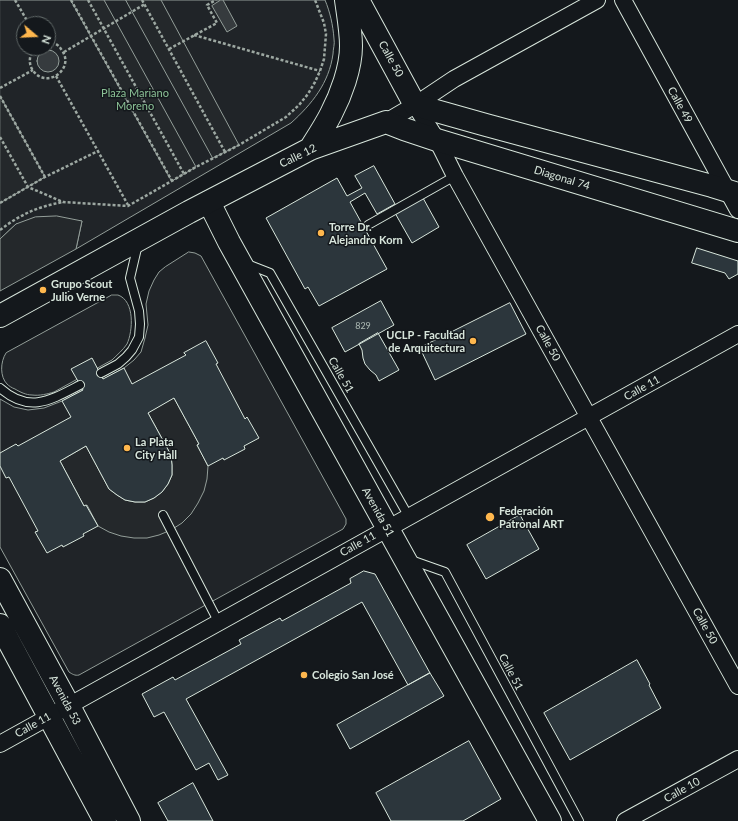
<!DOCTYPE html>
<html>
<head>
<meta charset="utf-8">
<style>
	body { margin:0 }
	#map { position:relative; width:738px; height:821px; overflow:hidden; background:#14181c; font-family:Lato,sans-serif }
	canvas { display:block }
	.north { position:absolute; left:16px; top:16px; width:40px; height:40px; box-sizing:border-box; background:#14181c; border:1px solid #626a69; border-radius:50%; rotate:109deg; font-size:11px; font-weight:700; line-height:16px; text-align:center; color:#d8e6dc }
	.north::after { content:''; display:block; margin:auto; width:14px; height:18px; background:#ffb74d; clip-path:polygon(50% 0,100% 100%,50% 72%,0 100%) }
</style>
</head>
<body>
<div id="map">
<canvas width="738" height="821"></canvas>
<div class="north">N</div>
</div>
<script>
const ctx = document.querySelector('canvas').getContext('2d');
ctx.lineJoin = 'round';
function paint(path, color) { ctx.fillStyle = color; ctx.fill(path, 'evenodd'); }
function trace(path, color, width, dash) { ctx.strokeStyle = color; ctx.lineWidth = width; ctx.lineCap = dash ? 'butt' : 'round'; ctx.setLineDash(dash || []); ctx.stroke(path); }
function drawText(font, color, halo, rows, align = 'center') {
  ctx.font = font + ' Lato,sans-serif'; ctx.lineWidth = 3; ctx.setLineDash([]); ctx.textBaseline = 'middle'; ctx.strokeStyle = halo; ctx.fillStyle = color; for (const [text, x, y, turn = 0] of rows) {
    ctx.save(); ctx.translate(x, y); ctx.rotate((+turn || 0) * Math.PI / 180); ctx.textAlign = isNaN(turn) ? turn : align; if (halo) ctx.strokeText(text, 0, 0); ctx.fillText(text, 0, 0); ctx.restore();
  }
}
const green = new Path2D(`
	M0,0H325C330,12 333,25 334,39C335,44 333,49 333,54C329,83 312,104 291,123L76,249L82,221L16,224L0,239ZM24,24H48V48H24Z
	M189,252L195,253L201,256L346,519V524L343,529L79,675C75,676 72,674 69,672L0,547V399L14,407L28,410L44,408L62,401L83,390L124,368L134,360L141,352L145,338L148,325L146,304L149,291L154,280L159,272L165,267Z
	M112,295C112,295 117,295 118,295C135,301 133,331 127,344C123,350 117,355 112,360L54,392C47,394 40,396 32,395C26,395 20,392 15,389C12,388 9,386 7,384C0,377 0,362 6,353Z`);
const parking = new Path2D(`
	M71,0H104L196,167L172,181Z
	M126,0H161L239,145L213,158Z
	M0,96L45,177L0,203Z
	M57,216L82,221L76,249L0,291V239L16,224L35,217Z
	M174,398L199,444L197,445L208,466L207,479L204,491L198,503L191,514L182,523L171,530L159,535L147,538H134L121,536L109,532L98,526L87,505L84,506L60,461L86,446L109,489L117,495L125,500L135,502H145L154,498L162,492L168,484L172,475V465L171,455L148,413Z`);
const water = new Path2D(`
	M221,0H223L237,26L227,32L212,6Z
	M37 61a11 11 0 1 1 22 0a11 11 0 1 1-22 0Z`);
const building = new Path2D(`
	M374,166L395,204L377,214L365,193L350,202L387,269L319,306L308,287L305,289L266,218L337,178L347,196L362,188L355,176Z
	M423,198L439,227L412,243L395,213Z
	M697,248L738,261V274L729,279L725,273L692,263Z
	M381,301L394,325L345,352L332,328Z
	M510,303L526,334L435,380L420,348Z
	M378,333L399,370L379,381L376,375L370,370L365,364L363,358L362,350L359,344Z
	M206,341L218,363L216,364L245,419L247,417L259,438L244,446L245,449L224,460L223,458L208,466L197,445L199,444L174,398L148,413L171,455L172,465V475L168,484L162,492L154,498L145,502H135L125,500L117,495L109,489L86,446L60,461L84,506L86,505L98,526L83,534L84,536L63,547L62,545L47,553L35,532L38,531L9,477L6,478L0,466V453L16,444L18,446L71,417L62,401L83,390L71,369L92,358L103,379L124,368L132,384L186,355L184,353Z
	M520,515L539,549L486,579L467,545Z
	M364,571L375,574L430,673L408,685L362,602L186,699L228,775L218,780L209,763L196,770L164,712L154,717L142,694L173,677L175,680L241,644L239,640L280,618L282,621L351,583L350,579Z
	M637,660L650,684L649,685L661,708L570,760L544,713Z
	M430,673L444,696L350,749L337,725Z
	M469,741L501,799L463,821H391L376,793Z
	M193,783L213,821H168L158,803Z`);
const path = new Path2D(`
	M15,0L29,24
	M71,0L172,181
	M88,0L184,174
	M142,0L225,152
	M194,35L320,71
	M34,48C30,54 28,62 32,69C45,91 77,69 61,49C58,44 53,42 48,42
	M169,49L217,23L207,5L216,0
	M64,52L145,4
	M56,76L128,205
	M0,88L33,70
	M0,96L45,177
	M0,137L28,187L63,202L128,206L196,167L239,145L286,117L299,105L308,94L315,82L320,71L324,59L326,34L324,23L315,0
	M0,203L45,177L98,151
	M0,230C21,214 37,207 63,202`);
const lane = new Path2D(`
	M368,225L455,176
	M247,264L270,273L409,517
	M101,373L118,364L126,357L132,350L139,337L140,324L139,311L130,278L138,244
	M0,388C29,414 51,400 80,385
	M163,515L219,623
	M411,560L445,572L579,821`);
const street = new Path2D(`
	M623,0L738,210
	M415,105L437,140L455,176L738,686
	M386,122L415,105L454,79L597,0
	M0,744L738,334
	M625,821L738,759`);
const secondary = new Path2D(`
	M209,202L229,242L550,821
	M0,579L69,706L129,821
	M0,625L105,821`);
const primary = new Path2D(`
	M358,0L415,105L486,125L712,186L738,194
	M310,149C317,138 325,126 331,114C341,95 351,68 351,46C351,31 348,15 346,0
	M0,316L189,212L310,149L386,122L404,129L437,140L738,231`);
const markers = [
	[321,233,4,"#ffb74d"],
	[43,290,4,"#ffb74d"],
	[473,341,4,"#ffb74d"],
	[127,448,4,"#ffb74d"],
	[490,517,5,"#ffb74d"],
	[304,675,4,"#ffb74d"]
];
const numberNames = [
	["829",363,326]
];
const streetNames = [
	["Calle 50",391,59,61],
	["Calle 49",680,105,61],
	["Calle 12",298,156,-26],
	["Diagonal 74",562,178,17],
	["Calle 50",548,343,61],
	["Calle 51",341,375,60],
	["Calle 11",642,388,-29],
	["Avenida 51",378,512,61],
	["Calle 11",358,544,-29],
	["Calle 50",705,626,61],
	["Calle 51",511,672,62],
	["Avenida 53",65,700,62],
	["Calle 11",33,725,-29],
	["Calle 10",682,790,-29]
];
const parkNames = [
	["Plaza Mariano",135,93],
	["Moreno",135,106]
];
const poiNames = [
	["Torre Dr.",329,227],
	["Alejandro Korn",329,240],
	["Grupo Scout",51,284],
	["Julio Verne",51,297],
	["UCLP - Facultad",465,335,"right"],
	["de Arquitectura",465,348,"right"],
	["La Plata",135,442],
	["City Hall",135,455],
	["Federación",499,511],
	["Patronal ART",499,524],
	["Colegio San José",312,675]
];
paint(green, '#202428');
trace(green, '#939e99', 1);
paint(parking, '#24282b');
trace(parking, '#939e99', 1);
paint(water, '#363b3e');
trace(water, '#939e99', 1);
paint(building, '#2c363c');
trace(building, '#d8e6dc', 1);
trace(lane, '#d8e6dc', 10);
trace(street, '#d8e6dc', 18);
trace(secondary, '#d8e6dc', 24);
trace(primary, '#d8e6dc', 24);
trace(path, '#9da8a2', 2.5, [3, 2]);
trace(lane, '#14181c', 8);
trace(street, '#14181c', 16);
trace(secondary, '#14181c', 22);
trace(primary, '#14181c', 22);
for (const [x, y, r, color] of markers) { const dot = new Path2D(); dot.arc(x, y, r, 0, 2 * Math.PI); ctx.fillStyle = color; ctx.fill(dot); trace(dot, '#14181c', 1.5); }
drawText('9px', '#adbab4', null, numberNames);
drawText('11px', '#d8e6dc', '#14181c', streetNames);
drawText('11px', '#8ac095', '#14181c', parkNames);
drawText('bold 11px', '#d8e6dc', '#14181c', poiNames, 'left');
</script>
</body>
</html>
